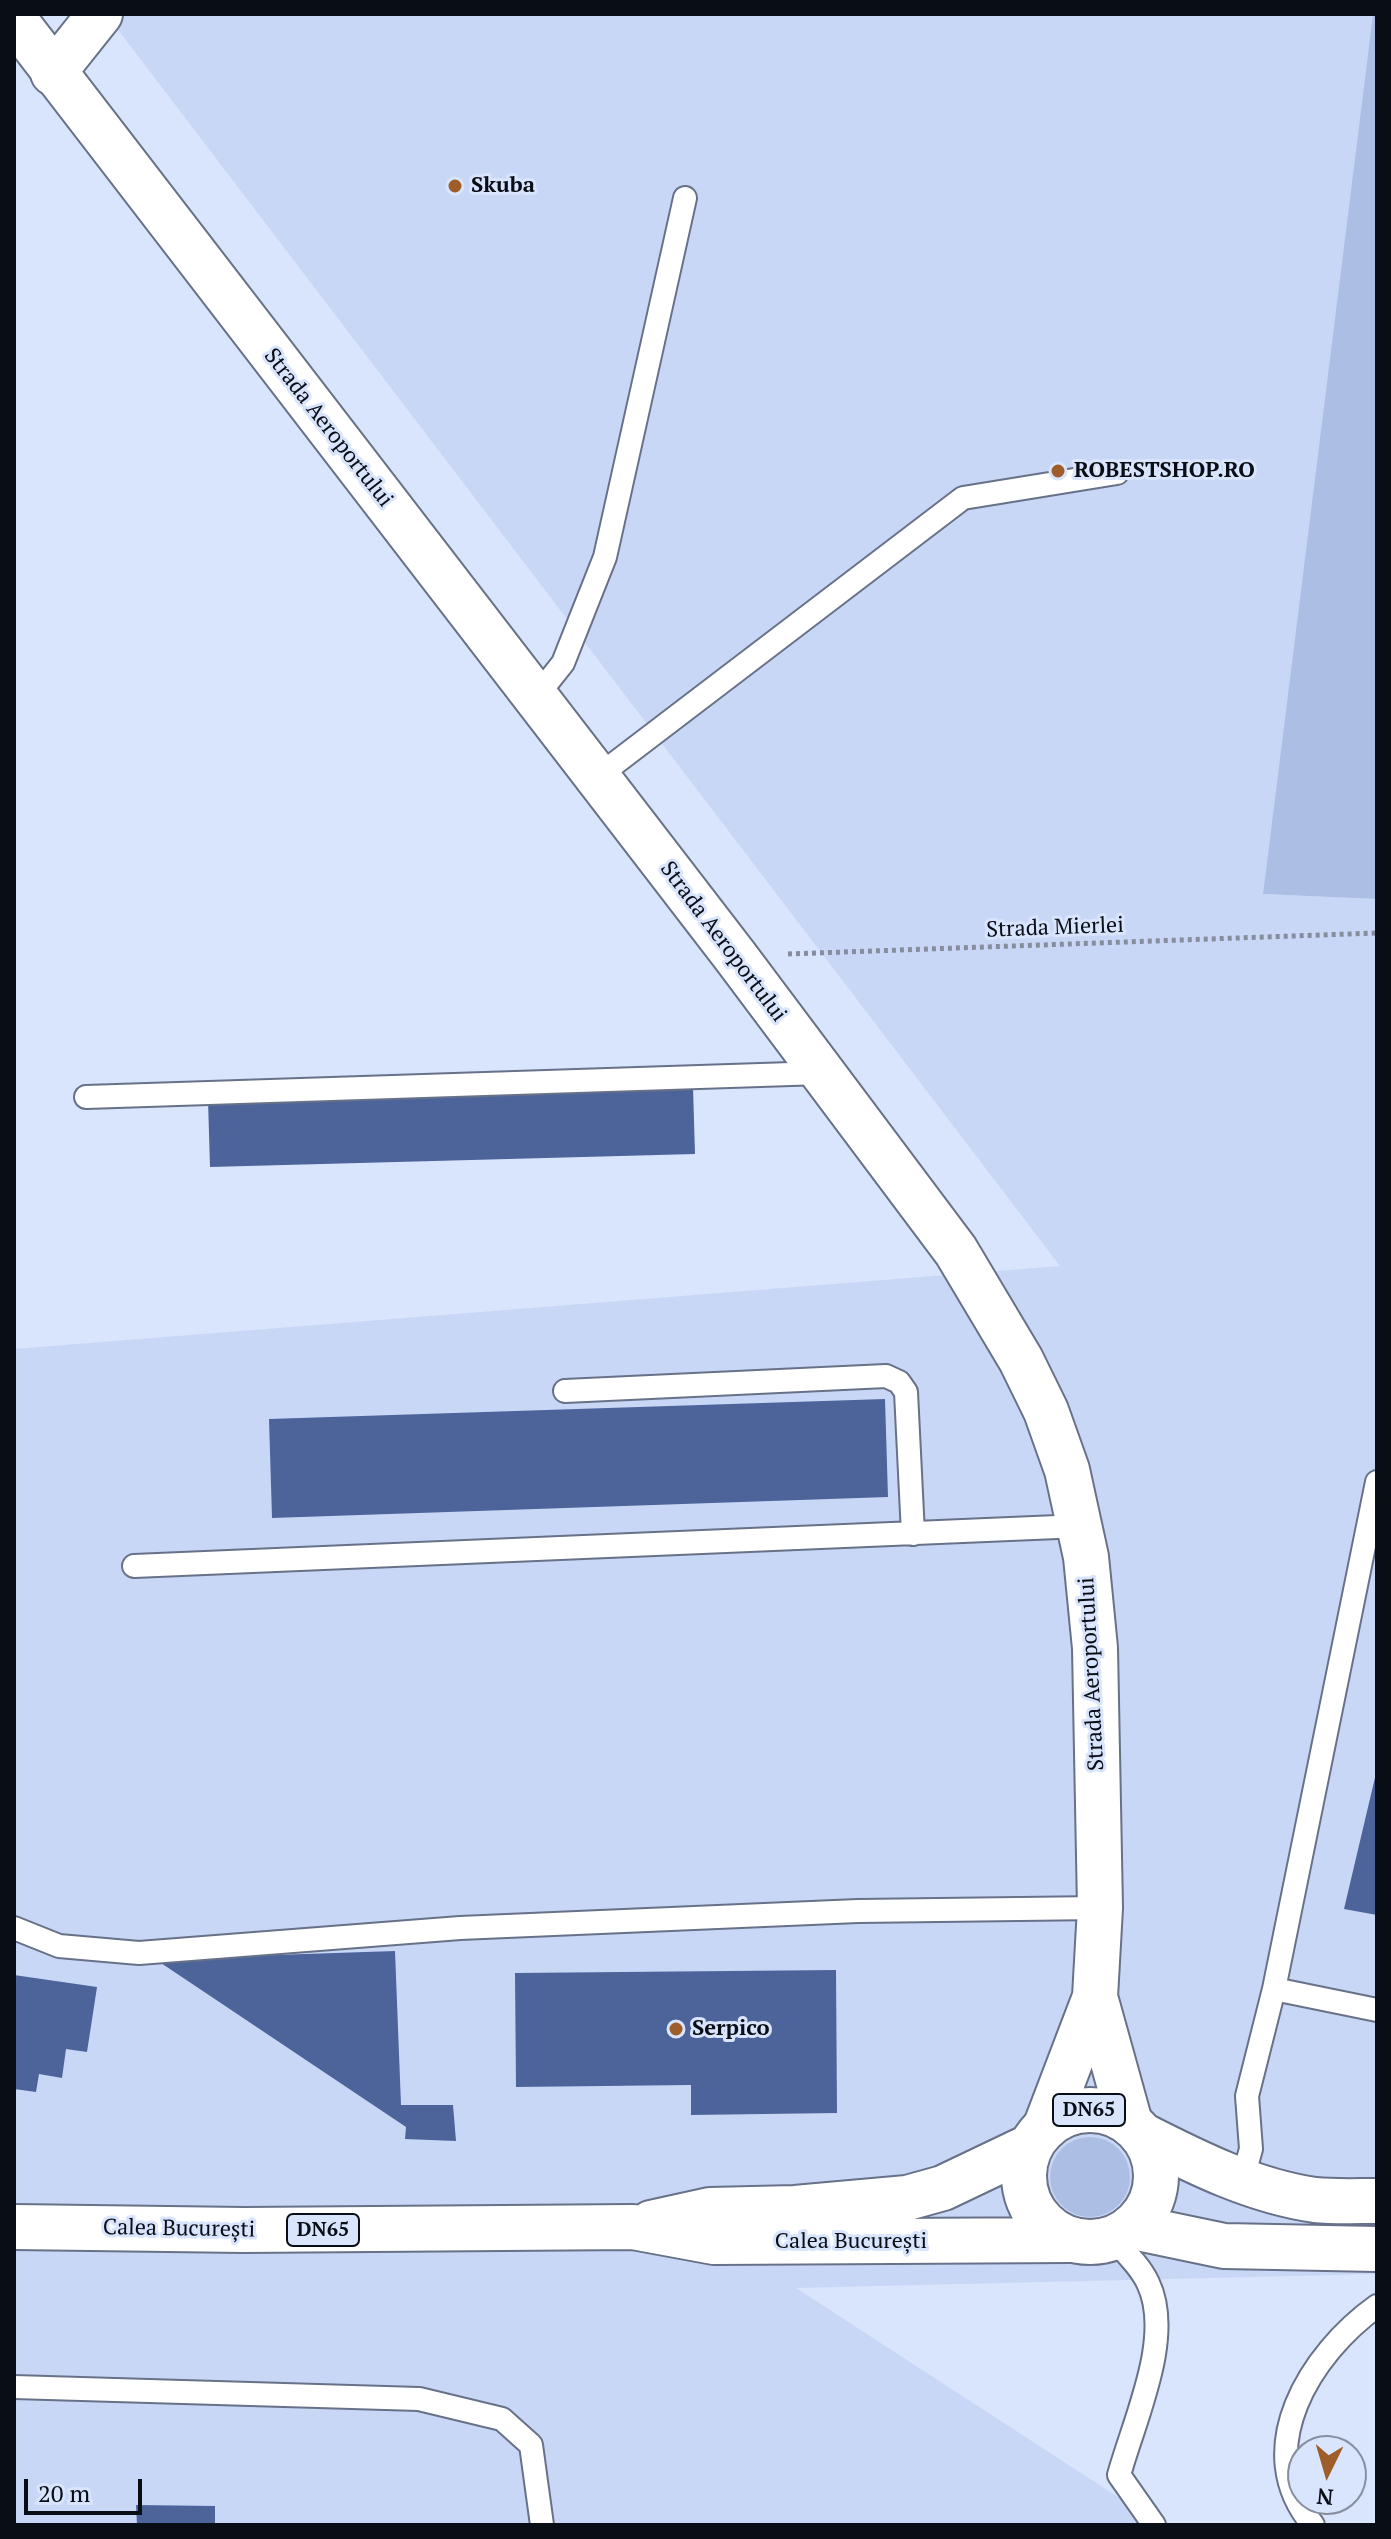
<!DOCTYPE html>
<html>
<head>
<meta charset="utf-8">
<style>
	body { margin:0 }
	#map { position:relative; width:1391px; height:2539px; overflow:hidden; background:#d9e4fd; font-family:"PT Serif",serif }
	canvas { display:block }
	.frame { position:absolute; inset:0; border:16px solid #090d15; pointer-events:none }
	.north { position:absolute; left:1287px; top:2435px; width:80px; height:80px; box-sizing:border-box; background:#d9e4fd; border:2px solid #868ea0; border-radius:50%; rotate:185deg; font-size:22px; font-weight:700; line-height:32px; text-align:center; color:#090d15 }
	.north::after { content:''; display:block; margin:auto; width:28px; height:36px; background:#9f5d2a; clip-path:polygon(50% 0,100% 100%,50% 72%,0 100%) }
	.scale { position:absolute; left:24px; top:2479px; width:118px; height:36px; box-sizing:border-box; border:4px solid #090d15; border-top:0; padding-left:10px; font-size:24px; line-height:28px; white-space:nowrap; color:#090d15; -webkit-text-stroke:6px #d9e4fd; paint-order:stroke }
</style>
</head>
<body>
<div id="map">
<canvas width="1391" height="2539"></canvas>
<div class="frame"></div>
<div class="north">N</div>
<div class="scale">20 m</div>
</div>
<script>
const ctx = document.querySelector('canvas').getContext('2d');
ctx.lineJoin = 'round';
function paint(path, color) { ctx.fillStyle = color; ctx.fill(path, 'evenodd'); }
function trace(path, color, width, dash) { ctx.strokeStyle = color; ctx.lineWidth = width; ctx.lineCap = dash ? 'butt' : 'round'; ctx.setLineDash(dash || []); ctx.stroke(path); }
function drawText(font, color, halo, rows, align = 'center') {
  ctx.font = font + ' "PT Serif",serif'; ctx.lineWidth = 6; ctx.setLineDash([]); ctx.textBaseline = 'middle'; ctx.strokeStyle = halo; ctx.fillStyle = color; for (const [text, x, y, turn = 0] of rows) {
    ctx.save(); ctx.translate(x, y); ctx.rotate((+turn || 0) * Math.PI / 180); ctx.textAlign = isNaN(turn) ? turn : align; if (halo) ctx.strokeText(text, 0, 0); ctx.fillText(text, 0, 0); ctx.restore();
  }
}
const built = new Path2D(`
	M106,14H1373L1263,894L1377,899V2274L796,2288L1161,2525H14V1349L1060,1266Z`);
const green = new Path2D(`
	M1373,14H1377V899L1263,894Z
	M1050 2177a40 40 0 1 1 80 0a40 40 0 1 1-80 0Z`);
const building = new Path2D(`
	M693,1087L695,1154L210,1167L208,1100Z
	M885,1399L888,1497L272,1518L269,1419Z
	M1377,1769V1915L1344,1909Z
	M395,1951L401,2105H453L456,2141L405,2139L406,2127L155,1959Z
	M836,1970L837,2113L691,2115V2085L516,2087L515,1973Z
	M14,1975L97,1987L87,2052L66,2049L62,2078L39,2074L36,2092L14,2089Z
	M136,2505L215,2506V2525H137Z`);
const path = new Path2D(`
	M788,954L1377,933`);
const lane = new Path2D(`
	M536,697L563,663L605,557L685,198
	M597,777L963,498L1117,473
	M86,1097L822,1073
	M565,1391L886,1376L899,1382L906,1392L913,1534
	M134,1566L1081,1526
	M14,1928L59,1946L139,1953L460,1928L858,1911L1100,1908
	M1274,1989L1377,2010
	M1242,2181L1251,2149L1247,2096L1274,1989L1377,1482
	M1113,2239C1125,2252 1140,2266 1148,2283C1174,2337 1134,2420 1119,2475L1154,2525
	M14,2387L419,2399L502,2419L531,2445L542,2525
	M1313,2525C1249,2450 1311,2353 1377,2306`);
const street = new Path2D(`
	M53,73L100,14`);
const secondary = new Path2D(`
	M14,19L735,956L956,1251L1021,1360L1046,1411L1067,1470L1086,1557L1095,1648L1100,1908L1095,1997L1045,2128
	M1095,1997L1130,2123`);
const highway = new Path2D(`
	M1024 2176a66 66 0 1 1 132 0a66 66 0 1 1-132 0Z
	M1142,2135C1197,2163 1253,2191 1315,2200C1335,2202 1357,2201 1377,2201
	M651,2223L710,2210L795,2208L907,2198L943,2188L1031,2146
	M14,2227L244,2230L633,2227L714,2242L1070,2240
	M1133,2227L1224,2246L1377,2249`);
const markers = [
	[455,186,8,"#9f5d2a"],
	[1058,471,8,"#9f5d2a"],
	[676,2029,8,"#9f5d2a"]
];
const shields = [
	[1089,2110,72],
	[323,2230,72]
];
const shieldNames = [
	["DN65",1089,2110],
	["DN65",323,2230]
];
const poiNames = [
	["Skuba",471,186],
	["ROBESTSHOP.RO",1074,471],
	["Serpico",692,2029]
];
const streetNames = [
	["Strada Aeroportului",328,428,52],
	["Strada Mierlei",1055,928,-2],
	["Strada Aeroportului",723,942,53],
	["Strada Aeroportului",1092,1674,-93],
	["Calea București",179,2229,1],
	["Calea București",851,2242]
];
paint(built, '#c9d7f6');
paint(green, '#adbee4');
paint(building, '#4d649b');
trace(lane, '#677187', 26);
trace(street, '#677187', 48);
trace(secondary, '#677187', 48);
trace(highway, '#677187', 48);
trace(path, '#858d9f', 5, [4, 4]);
trace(lane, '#fff', 22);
trace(street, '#fff', 44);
trace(secondary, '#fff', 44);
trace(highway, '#fff', 44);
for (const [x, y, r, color] of markers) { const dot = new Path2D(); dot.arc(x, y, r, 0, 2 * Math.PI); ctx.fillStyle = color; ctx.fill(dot); trace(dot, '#d9e4fd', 3); }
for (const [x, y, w] of shields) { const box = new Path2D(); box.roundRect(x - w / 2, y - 16, w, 32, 6); ctx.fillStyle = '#d9e4fd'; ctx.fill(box); trace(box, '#090d15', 2); }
drawText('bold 20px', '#090d15', null, shieldNames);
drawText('bold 22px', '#090d15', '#d9e4fd', poiNames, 'left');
drawText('22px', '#090d15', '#d9e4fd', streetNames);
</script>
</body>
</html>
